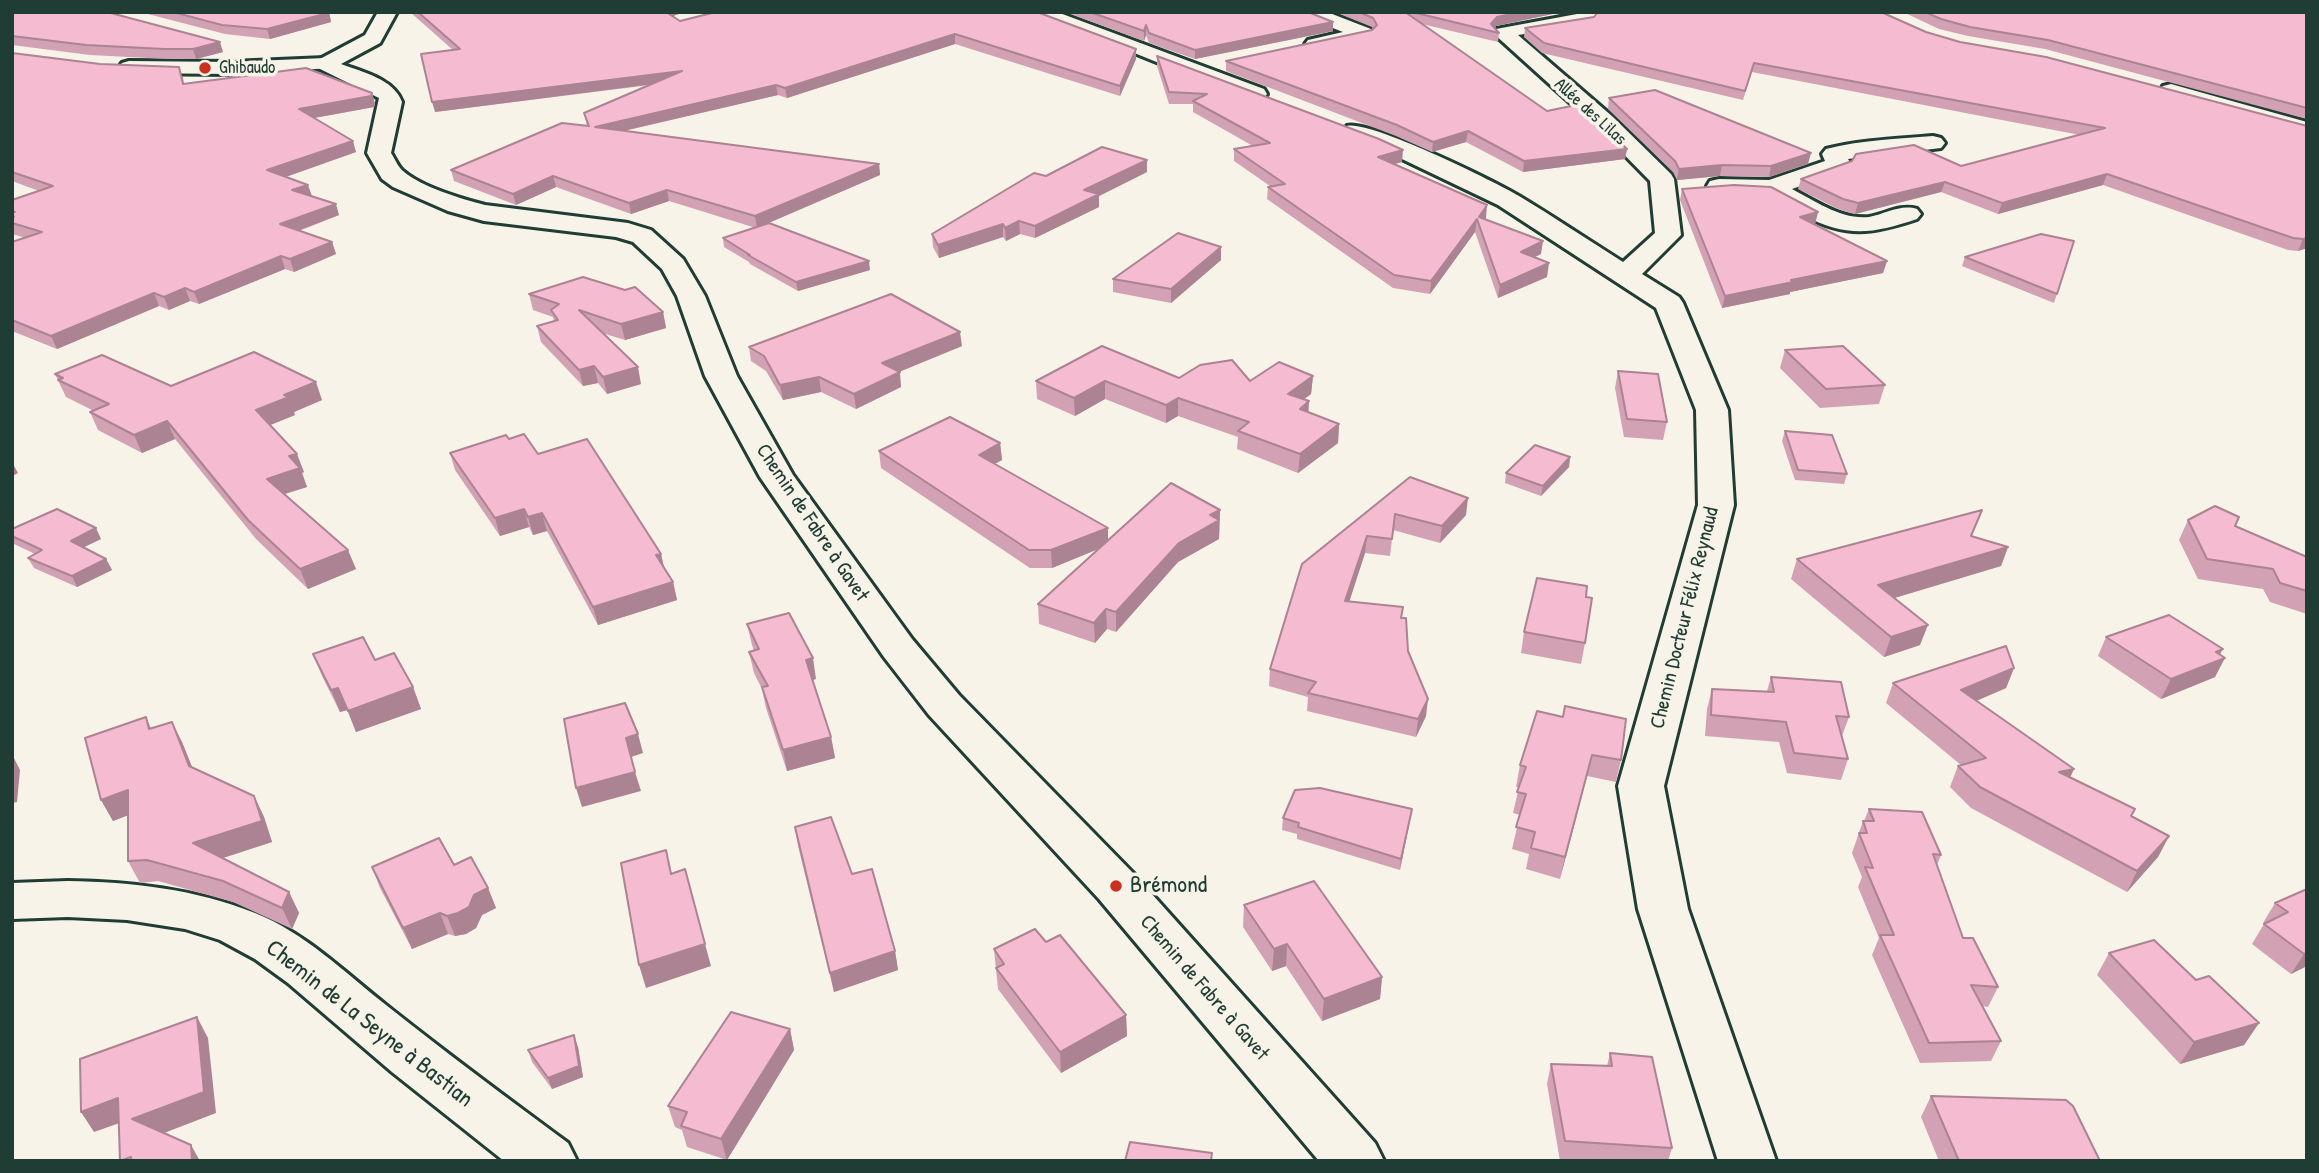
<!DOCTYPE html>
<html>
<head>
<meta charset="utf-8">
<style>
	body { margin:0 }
	#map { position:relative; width:2319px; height:1173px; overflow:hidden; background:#f7f3e8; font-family:"Patrick Hand",sans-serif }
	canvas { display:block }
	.frame { position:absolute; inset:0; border:14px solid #1f3d34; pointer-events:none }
</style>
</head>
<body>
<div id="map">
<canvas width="2319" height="1173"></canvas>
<div class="frame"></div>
</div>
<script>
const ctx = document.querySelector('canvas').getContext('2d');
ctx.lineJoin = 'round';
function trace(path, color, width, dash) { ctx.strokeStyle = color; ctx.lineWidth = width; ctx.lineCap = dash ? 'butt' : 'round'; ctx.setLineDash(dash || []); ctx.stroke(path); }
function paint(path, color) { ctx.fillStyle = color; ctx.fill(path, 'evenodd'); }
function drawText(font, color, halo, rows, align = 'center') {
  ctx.font = font + ' "Patrick Hand",sans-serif'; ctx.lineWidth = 7; ctx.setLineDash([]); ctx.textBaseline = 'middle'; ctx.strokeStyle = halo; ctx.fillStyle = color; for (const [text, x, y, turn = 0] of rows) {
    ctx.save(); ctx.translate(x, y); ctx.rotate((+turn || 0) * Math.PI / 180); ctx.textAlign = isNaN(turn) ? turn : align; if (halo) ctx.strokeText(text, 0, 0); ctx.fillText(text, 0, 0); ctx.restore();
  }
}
const street = new Path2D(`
	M1029,12H1057L1264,89L1267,94L1264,99H1248L1122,48L1031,16Z
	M1300,12H1327L1371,29L1374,33L1371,37L1364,39L1315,50L1308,48L1305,44L1308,40L1343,32L1302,16Z
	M1576,12H1598L1600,15L1592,23L1585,25L1518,35L1613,117L1671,174L1674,179L1681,235L1642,274L1679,297L1683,303L1728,410L1734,505L1664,786L1688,909L1776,1161H1718L1638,909L1618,786L1698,505L1696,410L1656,308L1498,205L1379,148L1347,136L1343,131L1347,126C1370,120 1493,181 1519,196C1554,217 1588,240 1623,262L1655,233L1650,181L1597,127L1493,33L1496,29L1577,14Z
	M325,58L332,60L335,64L332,68L231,74L129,73L122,71L119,67L122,63L129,61L231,62Z
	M2171,84L2307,122V136L2163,96L2160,91L2163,86Z
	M1933,136L1941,138L1945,143L1941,148L1848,159L1851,164L1848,169L1792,189C1815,201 1842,220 1869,217C1886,214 1900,204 1917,209L1921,214L1917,219C1872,234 1847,238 1803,215C1791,209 1777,198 1764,195C1746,192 1728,196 1710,191L1707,186L1710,181L1719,179L1769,180L1825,161L1822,154L1826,149C1861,140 1897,139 1933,136Z`);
const secondary = new Path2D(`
	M378,12H397L380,43L341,64C362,72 394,79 402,102L391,153C395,159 398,167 403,171C421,187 462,199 485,205L628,223L651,230L683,259L705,296L737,376L793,475L912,639L959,695L1133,873L1375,1143L1384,1161H1319L1099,899L929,715L884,657L760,477L705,376L677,296L662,269L633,242L616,237L484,221L448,211L393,187L382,179L367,153L379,98L318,68L315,64L318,60L365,35Z
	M68,881C132,882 195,889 255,913C305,933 344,972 386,1005C445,1052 507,1098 568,1143L577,1161H504L392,1072L288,983L255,959L220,940L185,929L127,920L68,917L12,919V883Z`);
const wall = new Path2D(`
	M12,12L223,52L196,59H168L90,55L12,45Z
	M140,12H329L331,22L270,39L225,34Z
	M410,12H687L675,15L674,17L680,21L716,12L1136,49V59L1120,96L955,44L787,98L778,95L624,131L879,164L880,175L761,226L870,270L798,291L750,264L749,262L724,247L723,238L756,228L669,201L631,214L556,187L516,205L454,181L451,170L587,126L584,113L650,85L435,112L453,50Z
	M1065,12H1308L1333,22V31L1195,59L1149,43L1146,35L1144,41Z
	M1335,12H1562L1496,26L1495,28L1499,33L1498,42L1422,24L1547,111L1627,149L1625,159L1523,172L1466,142L1432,152L1396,136L1226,71V61L1372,30L1373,29L1372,27Z
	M1903,12H2307V119L2045,49L1968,36L1939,29Z
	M1594,17L1926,32L1960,42L2307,126V248L2298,251L2288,250L2103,185L1998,214L1941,192L1855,214L1840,210L1798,189L1801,179L1961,166L2080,135L1752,72L1743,100L1542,53L1524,37L1525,28Z
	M12,53L183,77L184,84L372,93L375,104L374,107L314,118L356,152L286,177L339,215L299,231L332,242L336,254L294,272L285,269L199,304L190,301L169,310L159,306L57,349L12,331V242L26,238L12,234V200L39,191L12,181Z
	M1157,56L1402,162L1394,164L1486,218L1485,219L1541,254L1534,257L1547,277L1498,298L1475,232L1430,294L1393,288L1267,199L1268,187L1270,186L1234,161V149L1253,146L1193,112V104H1169L1157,66Z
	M1609,98L1808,164L1769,177L1720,176L1677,180L1673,172L1608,109Z
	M1147,160V172L1099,196V207L1035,238L1020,234L1006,241L1003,237L939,258L933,247L932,234L1046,176Z
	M1682,189L1818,212L1815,224L1887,261L1883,273L1790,292V294L1722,308L1680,200Z
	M2074,241L2054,303L1962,266L1965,257Z
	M1221,247V260L1171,303L1113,292V279Z
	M529,294L663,312L666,328L625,340L602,333L641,384L607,394L598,383L583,386L541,342L537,326L554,321L553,317L533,310Z
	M962,346L899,372L901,387L856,409L821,392L783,400L766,371L751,361L749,347Z
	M1785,350L1885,385L1879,404L1820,408L1780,368Z
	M1618,371L1667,422L1663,440L1624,437L1615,388Z
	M55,374L322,400L294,412L295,415L270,425L304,472L302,473L307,487L285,494L356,569L308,589L256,539L175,439L142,453L98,430L90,412L94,411L66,397Z
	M1313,376L1311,394L1304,399L1309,401L1308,412L1339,424L1338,443L1298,473L1237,449L1238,437L1178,416L1166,423L1105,399L1075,416L1037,399L1036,381H1250Z
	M1785,431L1847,474L1844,484L1795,480L1782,441Z
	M509,439L538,454L661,554L664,568L673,582L677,600L598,625L547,531L533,535L529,527L500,536L455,470L450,453Z
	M1000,443L1002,460L994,464L1108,540L1220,510L1219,539L1178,562L1116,632L1107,629L1095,643L1039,624L1038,604L1098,549L1052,568H1030L881,468L879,451Z
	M1570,457L1569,467L1541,496L1505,483L1506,473Z
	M1410,477L1466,515L1440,543L1393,530L1390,556L1365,553L1349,601L1402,618L1408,651L1426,716L1416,737L1307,711L1308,697L1269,686L1270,669Z
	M2188,520L2235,526L2307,557V614L2270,602L2263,589L2198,579L2179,540Z
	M12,529L101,539L84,547L106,559L112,570L77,587L34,568L28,558L35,554L12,543Z
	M1972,537L2008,547L2001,566L1894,598L1920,645L1884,657L1791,579L1797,559Z
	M747,624L816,679L812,680L831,737L835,758L787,771L766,708L762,689L754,673L749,652L754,651L752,645Z
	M1524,632L1585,643L1581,664L1521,653Z
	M2106,637L2220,654L2215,677L2161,699L2098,656Z
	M313,654L375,660L413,687L421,709L356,732L347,710L340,712L322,676Z
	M2014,668L2006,688L1976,701L2070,777L2131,817L2169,836L2158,857L2127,892L1971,808L1950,787L1958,766L1961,765L1886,703L1893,683Z
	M1771,677L1849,717L1842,736L1848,759L1841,780L1787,773L1779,742L1705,736L1707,709L1712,689L1767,691Z
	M1537,711L1621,760L1616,782L1587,776L1560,879L1526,869L1529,854L1512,849L1520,815L1513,813L1519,787H1516L1520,765Z
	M146,717L151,728L182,742L192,767L254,796L264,817L272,842L223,858L289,892L299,913L292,929L233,902L158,881L140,883L128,861V815L113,821L101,800Z
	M1412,809L1400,870L1297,839V834L1282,830L1283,818Z
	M1869,809L1941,855L1937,865L1963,938L1998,987L1988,1007L1982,1006L2001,1041L1991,1061L1920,1063L1872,955L1879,938L1858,887L1862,877L1852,853L1863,821H1864Z
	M795,827L852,874L895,951L898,970L834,992L798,846Z
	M454,865L488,888L496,908L482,915L476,928L466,934L455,936L448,934L412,949L380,888L372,867Z
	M2307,889V966L2291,974L2252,944L2264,924L2263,923L2275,903Z
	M1244,905L1382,977L1380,999L1322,1021L1286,966L1272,971L1243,927Z
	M1046,942L1126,1015L1127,1036L1061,1073L998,989L994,949Z
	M2109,953L2259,1023L2244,1045L2180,1064L2097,975Z
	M790,1029L794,1050L727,1160L687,1147L682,1130L675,1127L668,1106Z
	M578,1047L583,1077L552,1089L532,1062L528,1050Z
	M1610,1053L1672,1148L1668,1161H1560L1547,1084L1551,1064L1607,1066Z
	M1931,1096L2100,1161H1939L1921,1117Z`);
const shadedWall = new Path2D(`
	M328,12H329L331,22L270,39L267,29Z
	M670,12H687L675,15L670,23L669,14Z
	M1521,12H1562L1496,26L1492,31L1491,24L1497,17Z
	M1333,22V31L1195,59V50Z
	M1146,25V35L1144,41V31Z
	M955,34V44L787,98L785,88Z
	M220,42L223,52L196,59L193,49Z
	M1136,49V59L1120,96V86Z
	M682,71L684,80L435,112L432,102Z
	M776,85L778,95L597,137L595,127Z
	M372,93L375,104L374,107L303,120L299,109Z
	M1468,131L1466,142L1432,152L1433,142Z
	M353,141L356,152L271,182L267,170Z
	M1627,149L1625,159L1523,172L1524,161Z
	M1403,150L1402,162L1377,169L1378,157Z
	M1811,153L1808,164L1769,177L1771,166Z
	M1147,160V172L1099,196V207L1035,238V226L1084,190Z
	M879,164L880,175L757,228L755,216Z
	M1722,165L1720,176L1677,180L1679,169Z
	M2107,174L2103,185L1998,214L2002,203Z
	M553,176L556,187L516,205L513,194Z
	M1945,182L1941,192L1855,214L1858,203Z
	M308,185L312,196L292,190Z
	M667,190L669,201L631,214L629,203Z
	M336,204L339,215L284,236L280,224Z
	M1487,205L1486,218L1479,227V217Z
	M1818,212L1815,224L1800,217Z
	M1477,219L1475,232L1430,294L1431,281Z
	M1019,221L1020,234L1006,241L1005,228Z
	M1003,224V237L939,258L938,245Z
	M2307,238V248L2298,251L2303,239Z
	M1543,241L1541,254L1519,265L1521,252Z
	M332,242L336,254L294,272L290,259Z
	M1221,247V260L1171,303V289Z
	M281,256L285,269L199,304L194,292Z
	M869,261L870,270L798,291L796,282Z
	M1887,261L1883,273L1790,292V294L1722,308L1725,296L1791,280Z
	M1549,263L1547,277L1498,298L1500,285Z
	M185,288L190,301L169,310L164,297Z
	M154,293L159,306L57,349L51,336Z
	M663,312L666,328L625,340L621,324Z
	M960,332L962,346L884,378L882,363Z
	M594,366L598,383L583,386L579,370Z
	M638,367L641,384L607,394L603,377Z
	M900,372L901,387L856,409L854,394Z
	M1313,376L1311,394L1287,412L1288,394Z
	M819,377L821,392L783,400L780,385Z
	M1105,381V399L1075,416L1074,398Z
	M316,382L322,400L294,412L295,415L263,428L256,410L284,395Z
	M1178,398V416L1166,423V405Z
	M1309,401L1308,419L1300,409Z
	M167,421L175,439L142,453L134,435Z
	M1339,424L1338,443L1298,473L1300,454Z
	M1000,443L1002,460L980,472L979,455Z
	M297,454L304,472L302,473L307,487L274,497L267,479L289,456Z
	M1570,457L1569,467L1541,496L1543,486Z
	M12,462L18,473L12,476Z
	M1468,498L1466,515L1440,543L1442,526Z
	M524,509L529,527L500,536L495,518Z
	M1220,510L1219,539L1178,562L1116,632V612L1179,543L1210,515Z
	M542,513L547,531L533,535L528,517Z
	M96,528L101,539L76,551L71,541Z
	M1108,528V545L1052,568L1051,550Z
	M1367,536L1365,553L1344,618L1345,601Z
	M2008,547L2001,566L1871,605L1878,585Z
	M348,550L356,569L308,589L300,569Z
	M661,554L665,572L656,555Z
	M106,559L112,570L77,587L72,576Z
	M673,582L677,600L598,625L593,607Z
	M1106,609L1107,629L1095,643L1094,623Z
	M1928,625L1920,645L1884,657L1891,637Z
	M2223,649L2216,661L2225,658L2215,677L2161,699L2171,679L2216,652Z
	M813,658L816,679L809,681L806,660Z
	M2014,668L2006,688L1953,711L1961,690Z
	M413,687L421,709L356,732L348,711Z
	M338,688L347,710L340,712L331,690Z
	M1428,699L1426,716L1416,737L1418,719Z
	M172,722L182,742L200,787L189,766Z
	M638,734L643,753L631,757L626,738Z
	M831,737L835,758L787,771L783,750Z
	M1592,755L1587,776L1560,879L1565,857Z
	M14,758L20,770L17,802L12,803V771Z
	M2074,769L2065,789L2059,772Z
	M635,772L641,791L582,807L576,788Z
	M128,790L139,811L113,821L101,800Z
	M254,796L264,817L272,842L204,864L193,843Z
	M1412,809L1410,820L1400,870L1401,859Z
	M2169,836L2158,857L2127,892L2137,871Z
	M488,888L496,908L482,915L476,928L466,934L455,936L447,916L474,895Z
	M289,892L299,913L292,929L282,908Z
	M440,913L448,934L412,949L403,928Z
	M705,944L711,966L646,988L639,965Z
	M1287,944L1286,966L1272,971L1274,949Z
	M895,951L898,970L834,992L830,973Z
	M2307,953V966L2291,974L2304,954Z
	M1382,977L1380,999L1322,1021L1324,999Z
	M1126,1015L1127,1036L1061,1073L1060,1052Z
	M197,1017L208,1038L216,1113L146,1140L132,1119Z
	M2259,1023L2244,1045L2180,1064L2194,1042Z
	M790,1029L794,1050L727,1160L721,1139Z
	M574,1035L578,1047L583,1077L552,1089L548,1078Z
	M118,1098L131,1119L94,1132L81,1112Z
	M191,1145L200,1161H192Z`);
const building = new Path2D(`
	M12,12H107L220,42L193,49H164L86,45L12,36Z
	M173,12H328V13L267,29L222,25Z
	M418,12H670L669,14L680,21L716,12H1037L1136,49L1120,86L955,34L785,88L776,85L595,127L879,164L755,216L667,190L629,203L553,176L513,194L451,170L562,123L589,126L584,113L682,71L432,102L421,54L460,49Z
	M1090,12H1308L1333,22L1195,50L1149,33L1146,25L1144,31Z
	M1359,12H1405L1547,111L1581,104L1627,149L1524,161L1468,131L1433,142L1397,125L1226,61L1372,30L1377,25L1373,18Z
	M1412,12H1521L1497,17L1491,24L1499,33Z
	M1598,12H1881L1926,32L1960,42L2046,57L2307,126V238L2303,239L2293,238L2107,174L2002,203L1945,182L1858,203L1843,199L1801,179L1852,161L1856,154L1914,145L1961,166L2105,128L1754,63L1745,91L1544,43L1525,28L1594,17Z
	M1925,12H2307V108L2048,40L1970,27L1941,19Z
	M12,53L100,64L179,67L183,84L306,68L372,93L371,96L299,109L353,141L267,170L308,185L292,190L336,204L280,224L332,242L290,259L281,256L194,292L185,288L164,297L154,293L51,336L12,320V242L42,232L12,223V217H14L12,216V212H15L12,211V200L53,186L12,172Z
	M1157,56L1379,139L1403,150L1378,157L1487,205L1479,217L1543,241L1521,252L1549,263L1500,285L1477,219L1431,281L1394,275L1268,187L1285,184L1234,149L1270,143L1193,101L1207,94L1169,92Z
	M1655,90L1811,153L1771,166L1722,165L1679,169L1675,161L1609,98Z
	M1102,147L1147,160L1084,190L1099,194L1035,226L1019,221L1005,228L1003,224L938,245L932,234L1034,173L1046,176Z
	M1734,185L1771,187L1818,212L1800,217L1887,261L1791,280L1793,282L1725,296L1682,189Z
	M769,223L869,261L796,282L748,255H750L723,238Z
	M1178,233L1221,247L1171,289L1113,279Z
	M2041,234L2074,241L2057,294L1965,257Z
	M583,277L625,290L635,287L663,312L621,324L579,310L638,367L603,377L594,366L579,370L537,326L558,320L551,310L559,304L529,294Z
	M891,294L960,332L882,363L900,372L854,394L819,377L780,385L764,356L749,347Z
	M1102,346L1179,378L1200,365L1232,360L1250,381L1279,362L1313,376L1288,394L1309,401L1300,409L1339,424L1300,454L1238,431L1249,422L1178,398L1166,405L1105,381L1074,398L1036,381Z
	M1843,346L1885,385L1826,389L1785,350Z
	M254,352L316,382L284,395L289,397L256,410L297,454L289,456L300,468L267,479L348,550L300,569L248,520L167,421L134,435L90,412L109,404L58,380L63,378L55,374L102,355L171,386Z
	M1618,371L1658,374L1667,422L1627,419Z
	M950,417L1000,443L979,455L1108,528L1051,550H1029L879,451Z
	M1785,431L1832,435L1847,474L1798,470Z
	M524,434L538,454L587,439L661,554L656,555L673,582L593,607L542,513L528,517L524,509L495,518L450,453L506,435L509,439Z
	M1535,445L1570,457L1543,486L1506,473Z
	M1410,477L1468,498L1442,526L1395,514L1392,539L1367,536L1345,601L1403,607L1401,618H1406L1408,651L1428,699L1418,719L1308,693L1316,682L1270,669L1302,564Z
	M1171,483L1220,510L1210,515L1219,520L1179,543L1116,612L1106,609L1094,623L1038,604Z
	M2215,506L2239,517L2235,526L2307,557V591L2280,583L2273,569L2207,559L2188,520Z
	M57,509L96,528L71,541L106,559L72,576L28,558L42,550L12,536V529Z
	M1982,510L1971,536L2008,547L1878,585L1928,625L1891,637L1797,559Z
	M1537,578L1587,586L1586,597L1592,598L1585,643L1524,632Z
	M789,613L813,658L806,660L831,737L783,750L762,687L768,686L749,652L759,649L747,624Z
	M2169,615L2223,649L2216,652L2225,658L2171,679L2106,637Z
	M363,637L375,660L394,653L413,687L348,711L338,688L331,690L313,654Z
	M2006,646L2014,668L1961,690L2074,769L2059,772L2135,809L2131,816L2169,836L2137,871L1980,787L1958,766L1986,758L1893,683Z
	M1771,677L1841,682L1849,717L1836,716L1848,759L1794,753L1786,722L1711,715L1712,689L1774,692Z
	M625,703L638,734L626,738L635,772L576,788L564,719Z
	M1565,706L1626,719L1621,760L1592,755L1565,857L1531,848L1535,832L1516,827L1526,794L1517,792L1526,767L1520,765L1537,711L1563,717Z
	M146,717L149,729L172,722L189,766L254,796L262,821L193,843L289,892L282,908L223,881L147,860L128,861V790L101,800L85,738Z
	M1320,788L1412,809L1401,859L1298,827L1299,823L1283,818L1295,790Z
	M1869,809L1922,812L1941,855L1933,854L1963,938H1973L1998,987L1971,985L2001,1041L1929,1043L1880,935H1894L1865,867L1873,868L1859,833H1867L1863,821H1874Z
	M831,817L852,874L872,869L895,951L830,973L795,827Z
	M439,838L454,865L471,857L488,888L474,895L469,907L458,913L447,916L440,913L403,928L372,867Z
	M666,850L671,874L685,869L705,944L639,965L621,863Z
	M1314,881L1382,977L1324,999L1287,944L1274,949L1244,905Z
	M2307,889V953L2304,954L2264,924L2288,912L2275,903Z
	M1035,929L1046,942L1060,935L1126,1015L1060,1052L996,968L1004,964L994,949Z
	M2154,940L2196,980L2209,976L2259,1023L2194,1042L2109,953Z
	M731,1012L790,1029L721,1139L681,1126L687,1112L668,1106Z
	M197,1017L204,1092L132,1119L191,1145L192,1161H131V1157L120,1161L118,1098L81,1112L80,1059Z
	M574,1035L579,1066L548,1078L528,1050Z
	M1610,1053L1652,1057L1672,1148L1565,1141L1551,1064L1612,1066Z
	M1931,1096L2066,1100L2073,1106L2100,1161H1959Z
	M1130,1142L1212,1153L1211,1161H1125Z`);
const markers = [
	[205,68,7,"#c8321e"],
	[1116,886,7,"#c8321e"]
];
const farPoinames = [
	["Ghibaudo",219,68]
];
const farStreetnames = [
	["Allée des Lilas",1590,112,42]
];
const streetNames = [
	["Chemin de Fabre à Gavet",812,523,56],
	["Chemin Docteur Félix Reynaud",1685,618,-76],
	["Chemin de Fabre à Gavet",1204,988,49]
];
const nearPoinames = [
	["Brémond",1130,886]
];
const nearStreetnames = [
	["Chemin de La Seyne à Bastian",369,1024,38]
];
trace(street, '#1f3d34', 6);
trace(secondary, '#1f3d34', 6);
paint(street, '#f7f3e8');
paint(secondary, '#f7f3e8');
paint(wall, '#d2a1b4');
paint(shadedWall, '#ab8392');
paint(building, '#f4bbd1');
trace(building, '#ab8392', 2);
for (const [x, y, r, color] of markers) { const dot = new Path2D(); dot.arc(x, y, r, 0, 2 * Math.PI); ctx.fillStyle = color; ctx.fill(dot); trace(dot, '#f7f3e8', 2.5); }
drawText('18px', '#1f3d34', '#f7f3e8', farPoinames, 'left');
drawText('18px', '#1f3d34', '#f7f3e8', farStreetnames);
drawText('21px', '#1f3d34', '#f7f3e8', streetNames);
drawText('24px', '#1f3d34', '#f7f3e8', nearPoinames, 'left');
drawText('24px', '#1f3d34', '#f7f3e8', nearStreetnames);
</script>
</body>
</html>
